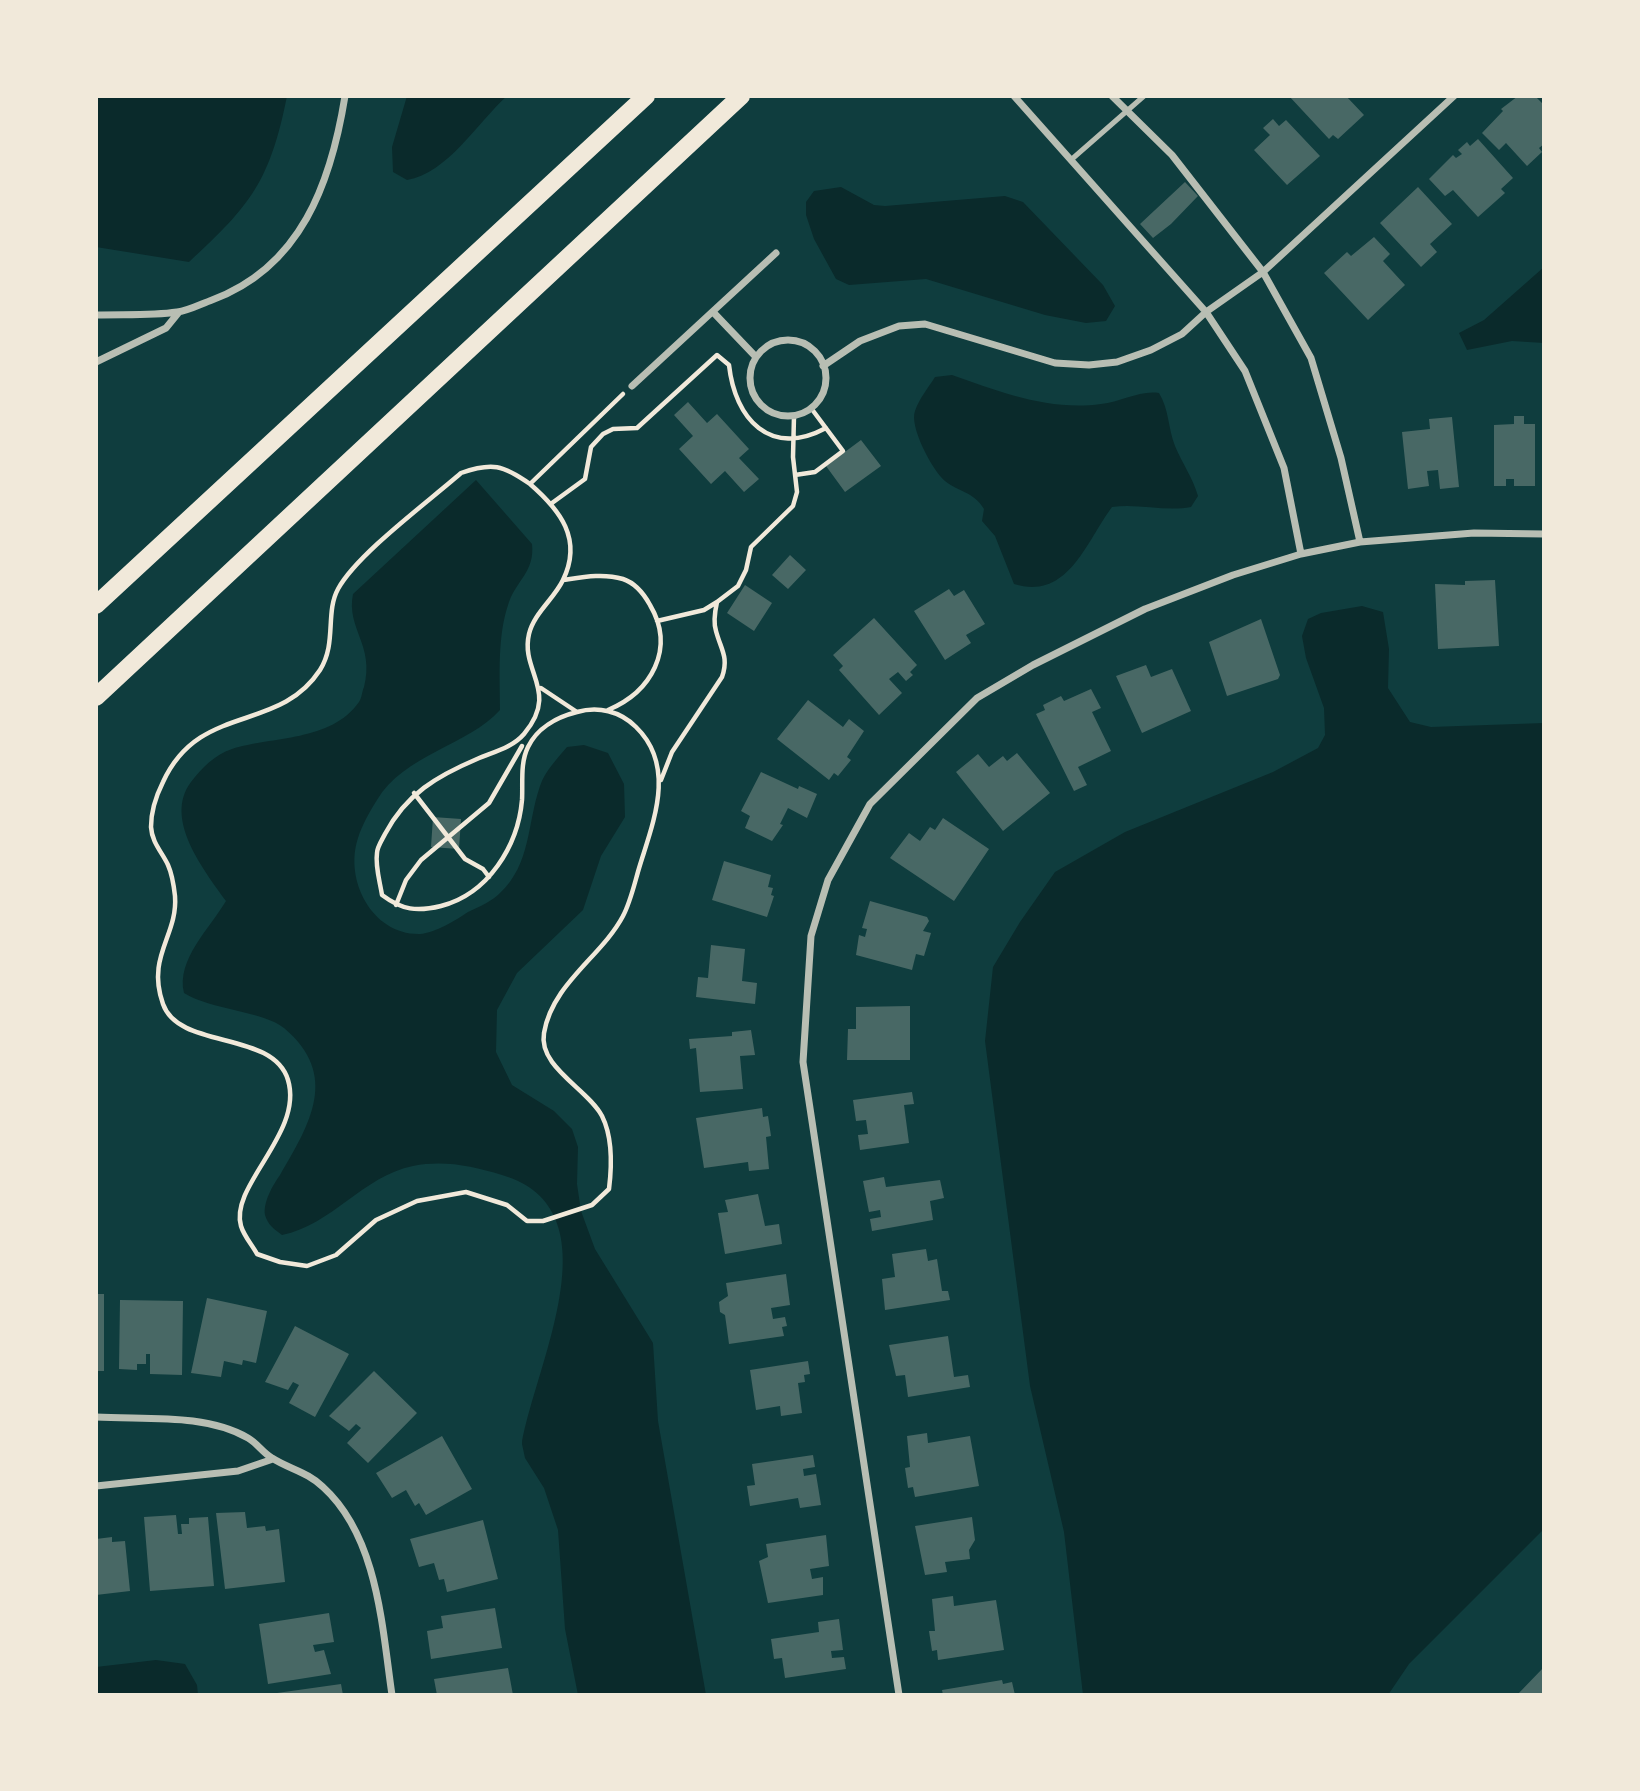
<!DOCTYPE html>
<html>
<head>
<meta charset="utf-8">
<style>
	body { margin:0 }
	#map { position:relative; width:1640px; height:1791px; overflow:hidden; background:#0f3d3e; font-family:"Fira Sans Condensed",sans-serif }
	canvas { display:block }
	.frame { position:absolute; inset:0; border:98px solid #f1e9da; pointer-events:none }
</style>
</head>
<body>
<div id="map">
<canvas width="1640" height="1791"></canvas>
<div class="frame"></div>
</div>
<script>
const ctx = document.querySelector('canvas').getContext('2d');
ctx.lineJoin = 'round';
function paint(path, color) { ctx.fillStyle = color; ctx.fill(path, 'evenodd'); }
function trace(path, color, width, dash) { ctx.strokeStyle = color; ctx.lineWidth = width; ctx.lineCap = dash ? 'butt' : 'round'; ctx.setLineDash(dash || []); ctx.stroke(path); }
const water = new Path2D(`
	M96,96H287C270,181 251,205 189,262L96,247Z
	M407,96H507C477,123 448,173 407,180L393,172L392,147Z
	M841,187L874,205L885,206L1005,196L1023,202L1103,285L1115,306L1106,321L1086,323L1045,315L926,279L849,285L836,279L814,239L806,215V202L814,191Z
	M1544,267V343L1512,341L1467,350L1459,333L1484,320Z
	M952,375C1001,392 1048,411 1101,404C1121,402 1140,390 1159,393C1169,409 1168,428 1175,446C1182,463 1193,478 1198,496L1191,507C1165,512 1138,503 1112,507C1086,542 1068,601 1014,584L995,536L982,521L984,509C974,492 959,492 945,481C932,470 909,426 915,411C919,399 928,388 935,377Z
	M476,480L532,544C535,571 517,580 509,602C497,636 500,675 500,710C469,745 403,755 377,800C370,811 362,825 358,838C344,880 372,935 420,934C435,933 456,920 468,912C479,907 492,901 500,893C531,864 527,824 540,786C545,771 557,759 567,747L584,745L608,753L624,784L625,817L601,856L583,910L517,973L497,1010L496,1052L512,1085L554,1111L572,1129L578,1147L577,1184L581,1211L595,1249L653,1343L658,1421L706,1695H578L565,1629L558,1530L544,1488L525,1458L522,1444C535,1365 618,1209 502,1175C472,1166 444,1160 413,1166C363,1176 332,1225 282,1235C274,1229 268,1225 265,1215C263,1202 273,1185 280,1175C310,1124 340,1075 284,1028C263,1011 211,1010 184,993C176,960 210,928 226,901C204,870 163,819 191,782C202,768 214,755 232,749C272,736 331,742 359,702C362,698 362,691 364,687C375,645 346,629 353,594Z
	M1362,606L1383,612L1389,649L1388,688L1410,722L1431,727L1544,723V1529L1409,1664L1388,1695H1083L1064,1532L1030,1386L985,1041L993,967L1020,922L1055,872L1125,832L1273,772L1318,748L1325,735L1324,708L1306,658L1302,636L1308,619L1321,613Z
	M156,1660L185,1664L197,1685L198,1695H96V1667Z`);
const building = new Path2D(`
	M1289,96H1346L1364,115L1338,139L1333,135L1329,139Z
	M1518,96H1535L1544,105V144L1539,148L1542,152L1527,166L1506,143L1499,150L1482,133L1503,111L1501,109Z
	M1273,119L1279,126L1286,120L1320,156L1287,185L1254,150L1270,135L1263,128Z
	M1478,139L1513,178L1501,189L1505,193L1478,217L1453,190L1445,196L1429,179L1453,155L1456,158L1462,154L1458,150L1467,142L1470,146Z
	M1185,182L1198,196L1171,224L1153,238L1140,224Z
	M1418,187L1452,224L1430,244L1437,252L1421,267L1380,223Z
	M1374,237L1390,254L1383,261L1405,285L1368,320L1324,273L1347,252L1351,256Z
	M688,402L707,423L717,414L749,449L739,458L759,479L744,492L725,471L711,484L679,449L693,436L674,415Z
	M1514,416H1524V424H1535V486H1514V479H1506V486H1494V425L1514,424Z
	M1452,417L1459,487L1440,489L1438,470L1427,471L1429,486L1408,489L1402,432L1430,429L1429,419Z
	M861,440L881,466L845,492L826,466Z
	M790,555L806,570L788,589L772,575Z
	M1495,580L1499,646L1438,649L1435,584L1465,585V581Z
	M745,585L772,603L754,631L727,613Z
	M949,589L954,596L964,590L985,624L966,635L971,643L945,660L914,611Z
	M874,618L917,665L910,672L913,675L906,681L898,672L889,679L902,693L879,715L839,670L843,666L833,655Z
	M1261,619L1280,675L1278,679L1227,696L1209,642Z
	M1146,665L1151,677L1172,669L1191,711L1142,733L1116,676Z
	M1091,689L1101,708L1092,712L1111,751L1078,767L1087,785L1074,791L1036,714L1045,710L1043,705L1061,696L1064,701Z
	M808,700L843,727L849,719L864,731L847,757L851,760L838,776L834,773L829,780L777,739Z
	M1017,753L1050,793L1003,831L956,772L978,754L989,767L1003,756L1007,761Z
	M761,772L798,789L799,786L817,794L807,818L788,808L780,824L783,825L772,841L745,828L750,816L741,811Z
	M433,817L461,819L459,849L431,847Z
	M943,818L989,849L954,901L890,858L909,833L920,841L930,827L935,830Z
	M724,861L771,875L768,887L773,888L771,895L774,896L767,917L712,900Z
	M870,901L927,917L929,921L923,931L931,933L924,956L916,954L912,970L856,955L859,935L865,937L867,929L862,928Z
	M711,945L745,949L742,981L757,983L755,1004L696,997L698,977L708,978Z
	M910,1006V1060H847L848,1029H856V1007Z
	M751,1030L755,1055L740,1056L743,1089L700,1092L696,1048L690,1049L689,1039L732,1036V1032Z
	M912,1092L914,1104L904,1105L909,1143L860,1150L858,1135L868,1134L866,1120L856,1121L853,1100Z
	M762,1108L763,1117L768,1116L771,1136L766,1137L769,1169L749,1171L748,1162L704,1168L696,1118Z
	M884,1177L886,1187L940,1180L944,1198L930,1201L933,1220L872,1231L870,1219L881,1217L880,1210L869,1212L863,1181Z
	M758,1194L765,1226L779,1224L782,1244L725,1254L718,1213L728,1212L725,1200Z
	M926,1249L928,1261L937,1259L942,1291H948L950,1300L885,1310L882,1279L895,1277L892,1254Z
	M786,1274L790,1305L771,1308L773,1319L785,1317L787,1326L782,1327L784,1336L729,1344L725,1315L720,1312L719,1302L728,1296L726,1283Z
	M96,1294H104V1371H96Z
	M207,1298L267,1311L256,1363L243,1360L242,1365L224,1361L221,1377L191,1373Z
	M120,1300L183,1301L182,1375L150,1374V1354H146V1364H137V1370L119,1369Z
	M295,1326L349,1354L315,1417L289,1403L299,1385L293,1382L288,1390L265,1382Z
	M948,1336L954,1377L968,1375L970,1387L908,1397L905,1375L896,1376L889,1345Z
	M808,1361L810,1374L804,1375L805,1382L798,1383L802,1413L781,1416L780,1406L756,1410L750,1370Z
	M374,1371L417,1413L368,1463L347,1443L361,1428L356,1424L349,1431L329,1416Z
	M927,1433L928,1443L970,1436L979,1486L915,1497L913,1487L908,1488L905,1468L910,1467L907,1436Z
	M442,1436L472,1489L426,1515L419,1503L415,1506L406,1490L392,1498L376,1473Z
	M813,1455L815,1467L803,1469L804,1476L816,1474L821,1505L800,1508L798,1498L750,1506L747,1486L755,1485L752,1464Z
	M245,1512L247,1528L265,1526L266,1531L279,1529L285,1582L225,1589L216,1513Z
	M176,1515L178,1534H182L181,1524H189V1518L208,1517L214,1586L150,1591L144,1517Z
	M972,1517L975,1540L969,1550L970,1559L945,1562L947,1572L925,1575L915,1526Z
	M483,1520L498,1579L447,1592L444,1579L439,1580L434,1563L419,1567L410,1539Z
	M826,1535L829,1566L810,1569L812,1579L823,1577V1595L768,1603L759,1561L768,1557L766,1544Z
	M112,1537V1542L125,1541L130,1591L96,1595V1539Z
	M953,1596L954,1606L996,1600L1004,1650L938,1660L937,1650L932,1651L929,1631H935L932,1599Z
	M495,1608L502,1648L431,1659L427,1631L443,1628L441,1616Z
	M329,1613L334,1642L313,1645L315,1652L324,1650L331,1674L268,1684L259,1624Z
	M839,1619L843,1650L831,1651L832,1658L844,1657L846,1669L785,1678L782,1658L774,1659L771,1639L819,1632L818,1622Z
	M1544,1667V1695H1517Z
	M508,1668L513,1695H437L434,1679Z
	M1002,1680L1003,1684L1012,1682L1015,1695H943L942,1690Z
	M341,1684L343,1695H277V1693Z`);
const path = new Path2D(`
	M795,475L815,472L843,451L811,408
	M530,484C503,465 492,462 461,473C428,502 357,554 338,589C325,613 337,643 320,670C278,734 200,702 163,782C156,796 151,811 151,827C152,843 162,852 168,865C172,874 174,887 175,896C178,936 146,956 163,1004C179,1050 273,1030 288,1080C304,1133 229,1186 241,1226C244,1236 252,1245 257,1254L280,1262L307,1266L336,1255L376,1220L417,1201L466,1192L507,1205L527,1221H543L592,1205L609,1189C612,1165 613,1138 602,1116C588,1089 538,1067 544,1033C552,984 602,956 623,916C631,901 635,881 640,865C654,820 676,766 636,727C620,711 598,706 577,712C557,717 537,728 528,747C520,763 523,783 522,800C518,846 488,894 441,906C417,912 402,910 382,895C380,882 375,866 377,853C377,847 382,840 385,834C406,794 437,776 477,759C493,752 512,748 524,734C560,691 520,672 529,634C534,613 554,599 563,580C583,539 560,510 530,484L623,394
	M552,503L585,479L591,447L603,434L613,429L637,428L717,355L729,365C735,419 770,458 826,428
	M563,580C583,577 603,573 623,579C635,583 644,594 650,605C676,649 651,692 608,710
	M657,621L704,610L717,602
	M541,688L577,712
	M661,780L672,752L722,677C729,657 721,650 716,631C713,622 715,611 717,602L738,586L746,570L751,547L793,506L797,492L793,457L794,416
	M414,793L465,859L483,869L489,877
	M396,905L406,880L421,860L489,803L522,746`);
const service = new Path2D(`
	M1072,159L1144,96`);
const minor = new Path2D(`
	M1014,96L1206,312L1245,371L1284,468L1301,554
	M1112,96L1172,155L1263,272L1311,358L1341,458L1360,542
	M713,312L756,357
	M96,315C123,314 151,316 177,312C188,311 201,304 212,300C301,267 331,183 345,96
	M750 378a38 38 0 1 1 76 0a38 38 0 1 1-76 0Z
	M96,362L166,328L179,312
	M823,366L860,341L899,326L925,324L1055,363L1089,365L1117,362L1151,350L1182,334L1206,312L1263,272L1454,96
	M632,386L776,253
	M96,1417C144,1420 205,1413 248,1438C257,1443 263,1453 272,1458C289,1469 308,1472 323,1487C378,1537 382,1627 392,1695
	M96,1486L238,1471L273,1459
	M899,1695L803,1062L811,936L828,880L870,804L977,698L1033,665L1145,609L1233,575L1301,554L1360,542L1474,533L1544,534`);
const primary = new Path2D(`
	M96,605L646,96
	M96,697L741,96`);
paint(water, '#0a2a2b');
paint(building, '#486865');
trace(path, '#f1e9da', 4.5);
trace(service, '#b8beb3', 5);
trace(minor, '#b8beb3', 7);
trace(primary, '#f1e9da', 18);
</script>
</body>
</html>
